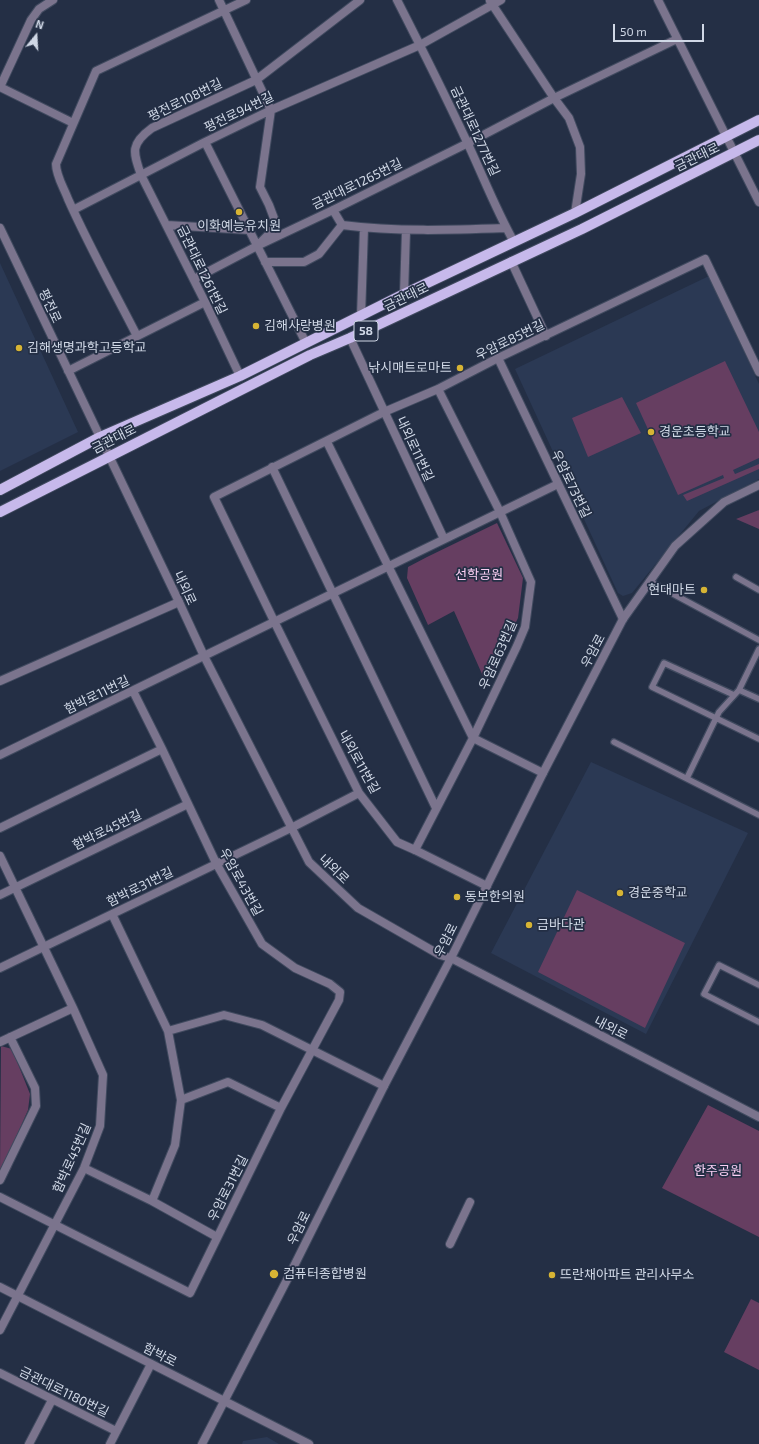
<!DOCTYPE html>
<html>
<head>
<meta charset="utf-8">
<style>
	body { margin:0 }
	#map { position:relative; width:759px; height:1444px; overflow:hidden; background:#242f45; font-family:"Exo 2",sans-serif }
	canvas { display:block }
	.north { position:absolute; left:16px; top:16px; width:40px; height:40px; -webkit-text-stroke:3px #242f45; paint-order:stroke; rotate:18deg; font-size:11px; font-weight:700; line-height:16px; text-align:center; color:#d0d8e6 }
	.north::after { content:''; display:block; margin:auto; width:14px; height:18px; background:#d0d8e6; clip-path:polygon(50% 0,100% 100%,50% 72%,0 100%) }
	.scale { position:absolute; left:613px; top:24px; width:91px; height:18px; box-sizing:border-box; border:2px solid #d0d8e6; border-top:0; padding-left:5px; font-size:12px; line-height:14px; white-space:nowrap; color:#d0d8e6; -webkit-text-stroke:3px #242f45; paint-order:stroke }
</style>
</head>
<body>
<div id="map">
<canvas width="759" height="1444"></canvas>
<div class="north">N</div>
<div class="scale">50 m</div>
</div>
<script>
const ctx = document.querySelector('canvas').getContext('2d');
ctx.lineJoin = 'round';
function paint(path, color) { ctx.fillStyle = color; ctx.fill(path, 'evenodd'); }
function trace(path, color, width, dash) { ctx.strokeStyle = color; ctx.lineWidth = width; ctx.lineCap = dash ? 'butt' : 'round'; ctx.setLineDash(dash || []); ctx.stroke(path); }
function drawText(font, color, halo, rows, align = 'center') {
  ctx.font = font + ' "Exo 2","Noto Sans KR",sans-serif'; ctx.lineWidth = 3.5; ctx.setLineDash([]); ctx.textBaseline = 'middle'; ctx.strokeStyle = halo; ctx.fillStyle = color; for (const [text, x, y, turn = 0] of rows) {
    ctx.save(); ctx.translate(x, y); ctx.rotate((+turn || 0) * Math.PI / 180); ctx.textAlign = isNaN(turn) ? turn : align; if (halo) ctx.strokeText(text, 0, 0); ctx.fillText(text, 0, 0); ctx.restore();
  }
}
const built = new Path2D(`
	M0,263L78,432L0,471Z
	M709,276L759,384V479L699,511L632,593L623,596L618,593L515,369Z
	M591,762L748,833L646,1034L491,953Z
	M267,1437L279,1444H242L243,1441Z`);
const green = new Path2D(`
	M725,361L759,432V458L733,470L735,474L759,464V469L687,501L683,495L724,478L723,475L678,495L636,403Z
	M622,397L641,433L588,457L572,418Z
	M759,509V529L736,519L759,510Z
	M497,523L523,578L518,618L486,683L454,611L428,625L407,578L408,567L427,557Z
	M577,890L685,943L645,1028L538,972Z
	M1,1046L12,1049L30,1094L28,1110L13,1144L17,1146L11,1169L7,1173L0,1174Z
	M708,1105L759,1131V1237L662,1188Z
	M751,1299L759,1303V1370L724,1352Z`);
const service = new Path2D(`
	M736,577L759,590
	M649,581L759,640
	M739,690L759,699
	M734,695L664,663L652,687L759,739
	M614,742L759,815
	M687,778L719,712L739,690L759,649
	M759,985L719,965L704,994L759,1022`);
const pedestrian = new Path2D(`
	M415,850L487,886`);
const minor = new Path2D(`
	M53,0L39,9L31,20L0,87L73,123
	M397,0C421,47 445,95 467,142C483,176 496,210 514,242
	M658,0L726,136
	M490,1L554,98L569,118L580,147L581,174L575,213
	M205,142L306,343
	M73,210L205,142L271,110L420,45L501,0
	M333,210L342,225C397,232 451,230 506,228
	M167,225L249,230
	M0,228L100,437
	M257,246L333,210L468,143L554,98L677,39
	M511,261L546,336
	M265,262H304L319,254L342,225
	M194,279L257,246L271,232L275,221L269,205L260,187L271,110L219,0
	M404,294L406,231
	M361,316L364,228
	M137,336C114,291 89,246 68,199C64,188 56,176 56,164L96,71L246,0
	M350,338L444,539
	M498,358L623,619
	M68,371L205,302
	M240,376L205,302L141,175C133,152 130,144 152,128L256,80L360,0
	M438,389L500,512L531,582L525,627L517,646L473,738L415,850L397,842L359,793L274,621L214,497L384,412L438,389L498,358L705,259L759,372
	M327,442L473,738L543,773
	M272,467L436,808
	M0,681L179,602
	M0,755L558,484
	M0,828L162,749
	M0,856L73,1008L103,1075L100,1126L84,1168L0,1330
	M0,895L188,804
	M112,914L168,1031L224,1015L262,1025L384,1086
	M0,968L291,828L359,793
	M168,1031L181,1100L175,1145L152,1201L217,1237
	M0,1042L73,1008
	M181,1100L228,1082L281,1108
	M84,1168L152,1201
	M0,1180L36,1106L35,1088L10,1037
	M0,1197L190,1293L281,1108L339,1000L340,992L330,984L295,968L262,944L216,863L162,749L133,691
	M450,1244L470,1202
	M0,1373L116,1431
	M29,1444L52,1400
	M110,1444L151,1364`);
const tertiary = new Path2D(`
	M726,136L759,202
	M100,437L179,602L204,656L309,862L358,908L440,955L451,958L759,1117
	M0,1287L309,1444
	M202,1444L290,1274L384,1086L451,958L543,773L623,619L675,546L724,502L759,485`);
const primary = new Path2D(`
	M0,490L100,437L240,376L404,294L575,213L759,120
	M0,512L310,355L350,338L582,229L759,140`);
const markers = [
	[239,212,4,"#d7b434"],
	[256,326,4,"#d7b434"],
	[19,348,4,"#d7b434"],
	[460,368,4,"#d7b434"],
	[651,432,4,"#d7b434"],
	[704,590,4,"#d7b434"],
	[620,893,4,"#d7b434"],
	[457,897,4,"#d7b434"],
	[529,925,4,"#d7b434"],
	[274,1274,5,"#d7b434"],
	[552,1275,4,"#d7b434"]
];
const shields = [
	[366,331,24]
];
const shieldNames = [
	["58",366,331]
];
const streetNames = [
	["평전로108번길",185,100,-26],
	["평전로94번길",239,112,-26],
	["금관대로1277번길",475,131,65],
	["금관대로",697,157,-26],
	["금관대로1265번길",357,184,-26],
	["금관대로1261번길",202,270,64],
	["금관대로",406,297,-26],
	["평전로",50,306,65],
	["우암로85번길",510,340,-26],
	["금관대로",114,439,-27],
	["내외로11번길",415,449,65],
	["우암로73번길",571,484,64],
	["내외로",185,588,65],
	["우암로",593,651,-62],
	["우암로63번길",498,655,-66],
	["함박로11번길",97,695,-26],
	["내외로11번길",359,762,61],
	["함박로45번길",107,830,-26],
	["내외로",334,869,44],
	["우암로43번길",241,882,61],
	["함박로31번길",140,887,-26],
	["우암로",446,940,-63],
	["내외로",611,1028,27],
	["함박로45번길",72,1158,-66],
	["우암로31번길",228,1188,-63],
	["우암로",299,1228,-64],
	["함박로",160,1355,27],
	["금관대로1180번길",64,1392,26]
];
const poiNames = [
	["이화예능유치원",239,226,"center"],
	["김해사랑병원",264,326],
	["김해생명과학고등학교",27,348],
	["낚시매트로마트",452,368,"right"],
	["경운초등학교",659,432],
	["현대마트",696,590,"right"],
	["경운중학교",628,893],
	["동보한의원",465,897],
	["금바다관",537,925],
	["컴퓨터종합병원",283,1274],
	["뜨란채아파트 관리사무소",560,1275]
];
const parkNames = [
	["선학공원",479,575],
	["한주공원",718,1171]
];
paint(built, '#2b3954');
paint(green, '#663e61');
trace(service, '#404a5f', 8);
trace(pedestrian, '#404a5f', 10);
trace(minor, '#404a5f', 10);
trace(tertiary, '#404a5f', 10);
trace(primary, '#404a5f', 12);
trace(service, '#7b748d', 5.5);
trace(pedestrian, '#7b748d', 8);
trace(minor, '#7b748d', 8);
trace(tertiary, '#7b748d', 8);
trace(primary, '#c7b9eb', 10);
for (const [x, y, r, color] of markers) { const dot = new Path2D(); dot.arc(x, y, r, 0, 2 * Math.PI); ctx.fillStyle = color; ctx.fill(dot); trace(dot, '#242f45', 1.5); }
for (const [x, y, w] of shields) { const box = new Path2D(); box.roundRect(x - w / 2, y - 10, w, 20, 3); ctx.fillStyle = '#242f45'; ctx.fill(box); trace(box, '#d0d8e6', 1); }
drawText('bold 12px', '#d0d8e6', null, shieldNames);
drawText('13px', '#d0d8e6', '#242f45', streetNames);
drawText('13px', '#d0d8e6', '#242f45', poiNames, 'left');
drawText('13px', '#facef3', '#242f45', parkNames);
</script>
</body>
</html>
